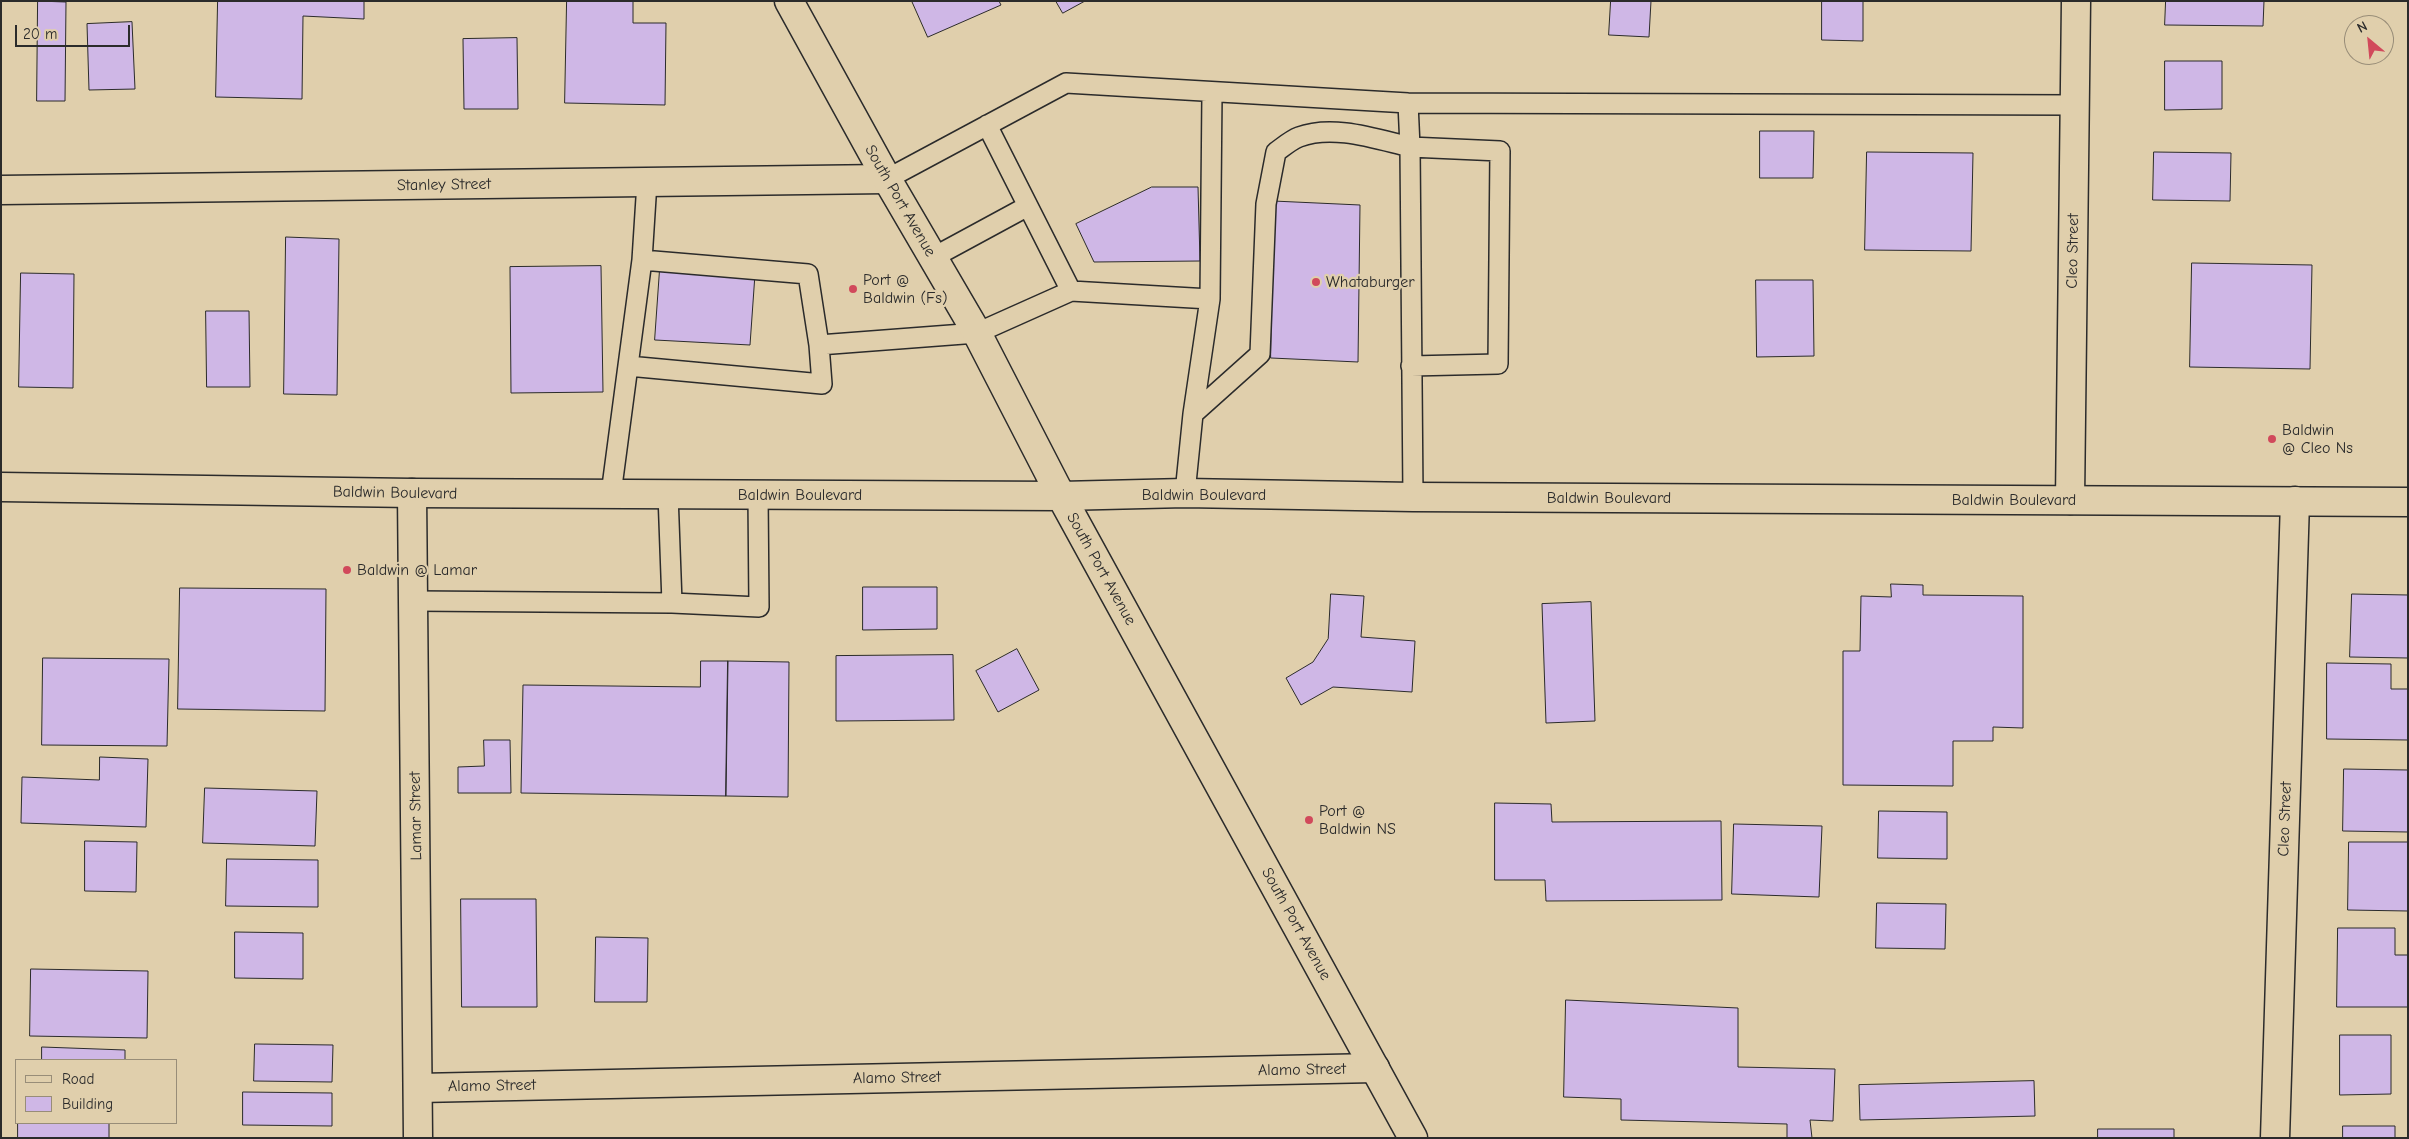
<!DOCTYPE html>
<html>
<head>
<meta charset="utf-8">
<style>
	body { margin:0 }
	#map { position:relative; width:2409px; height:1139px; overflow:hidden; background:#e0cfac; font-family:"Comic Neue",sans-serif }
	canvas { display:block }
	.frame { position:absolute; inset:0; border:2px solid #2b2b2b; pointer-events:none }
	.legend { position:absolute; left:15px; top:1059px; width:162px; height:65px; box-sizing:border-box; background:#e0cfac; border:1px solid #988d78; margin:0; padding:6px 9px; list-style:none; font-size:15px; color:#2b2b2b }
	.legend li { display:flex; align-items:center; gap:10px; height:25px }
	.legend b { width:25px; border:1px solid #988d78 }
	.north { position:absolute; left:2344px; top:15px; width:50px; height:50px; box-sizing:border-box; background:#e0cfac; border:1px solid #988d78; border-radius:50%; rotate:332deg; font-size:14px; font-weight:700; line-height:20px; text-align:center; color:#2b2b2b }
	.north::after { content:''; display:block; margin:auto; width:18px; height:22px; background:#d1495b; clip-path:polygon(50% 0,100% 100%,50% 72%,0 100%) }
	.scale { position:absolute; left:15px; top:25px; width:115px; height:22px; box-sizing:border-box; border:2px solid #2b2b2b; border-top:0; padding-left:6px; font-size:15px; line-height:18px; white-space:nowrap; color:#2b2b2b; -webkit-text-stroke:4px #e0cfac; paint-order:stroke }
</style>
</head>
<body>
<div id="map">
<canvas width="2409" height="1139"></canvas>
<div class="frame"></div>
<ul class="legend">
<li><b style="height:6px;background:#e0cfac"></b>Road</li>
<li><b style="height:14px;background:#cfb7e6"></b>Building</li>
</ul>
<div class="north">N</div>
<div class="scale">20 m</div>
</div>
<script>
const ctx = document.querySelector('canvas').getContext('2d');
ctx.lineJoin = 'round';
function paint(path, color) { ctx.fillStyle = color; ctx.fill(path, 'evenodd'); }
function trace(path, color, width, dash) { ctx.strokeStyle = color; ctx.lineWidth = width; ctx.lineCap = dash ? 'butt' : 'round'; ctx.setLineDash(dash || []); ctx.stroke(path); }
function drawText(font, color, halo, rows, align = 'center') {
  ctx.font = font + ' "Comic Neue",sans-serif'; ctx.lineWidth = 4.5; ctx.setLineDash([]); ctx.textBaseline = 'middle'; ctx.strokeStyle = halo; ctx.fillStyle = color; for (const [text, x, y, turn = 0] of rows) {
    ctx.save(); ctx.translate(x, y); ctx.rotate((+turn || 0) * Math.PI / 180); ctx.textAlign = isNaN(turn) ? turn : align; if (halo) ctx.strokeText(text, 0, 0); ctx.fillText(text, 0, 0); ctx.restore();
  }
}
const building = new Path2D(`
	M38,1L66,2L65,101H37Z
	M218,1H364V19L303,16L302,99L216,97Z
	M567,1H633V23H666L665,105L565,103Z
	M912,1H999L1001,5L928,37Z
	M1056,1H1085L1063,13Z
	M1611,1H1651L1649,37L1609,35Z
	M1822,1H1863V41L1822,40Z
	M2166,1H2264L2263,26L2165,25Z
	M132,22L135,89L89,90L87,24Z
	M517,38L518,109H464L463,39Z
	M2165,61H2222V109L2165,110Z
	M1760,131H1814L1813,178H1760Z
	M1867,152L1973,153L1971,251L1865,250Z
	M2154,152L2231,153L2230,201L2153,200Z
	M1152,187H1198L1200,261L1094,262L1076,224Z
	M1273,201L1360,205L1358,362L1271,358Z
	M286,237L339,239L337,395L284,394Z
	M2192,263L2312,265L2310,369L2190,367Z
	M601,266L603,392L511,393L510,267Z
	M660,269L755,274L750,345L655,340Z
	M21,273L74,274L73,388L19,387Z
	M1756,280H1813L1814,356L1757,357Z
	M206,311H249L250,387H207Z
	M1891,584L1923,585V595L2023,596V728L1993,727V741H1953V786L1843,785V651H1860L1861,596L1891,597Z
	M863,587H937V629L863,630Z
	M180,588L326,589L325,711L178,709Z
	M1331,594L1364,596L1361,637L1415,641L1412,692L1333,687L1301,705L1286,678L1313,662L1328,639Z
	M2352,594L2408,595V658L2350,657Z
	M1591,602L1595,721L1546,723L1542,604Z
	M1017,649L1039,690L998,712L976,671Z
	M953,655L954,720L836,721V656Z
	M43,658L169,659L167,746L42,745Z
	M701,661H728L726,796L521,793L523,685L700,687Z
	M728,661L789,662L788,797L726,796Z
	M2327,663L2391,664V689H2408V740L2327,739Z
	M484,740H510L511,793H458V767L484,766Z
	M100,757L148,759L146,827L21,823L22,777L99,780Z
	M2344,769L2408,770V832L2343,831Z
	M205,788L317,791L315,846L203,843Z
	M1495,803L1551,804L1552,822L1721,821L1722,900L1546,901L1545,880H1495Z
	M1879,811L1947,812V859L1878,858Z
	M1734,824L1822,826L1819,897L1732,894Z
	M85,841L137,842L136,892L85,891Z
	M2349,842H2408V911L2348,910Z
	M227,859L318,860V907L226,906Z
	M461,899H536L537,1007H462Z
	M1877,903L1946,904L1945,949L1876,948Z
	M2338,928H2395V955H2408V1007H2337Z
	M235,932L303,933V979L235,978Z
	M596,937L648,938L647,1002H595Z
	M31,969L148,971L147,1038L30,1036Z
	M1566,1000L1738,1008V1067L1835,1069L1833,1121L1810,1120L1812,1138H1787V1124L1621,1120V1099L1564,1097Z
	M2340,1035H2391V1094L2340,1095Z
	M255,1044L333,1045L332,1082L254,1081Z
	M42,1047L125,1050V1060H42Z
	M2034,1081L2035,1116L1860,1120L1859,1085Z
	M243,1092L332,1093V1126L243,1125Z
	M18,1123H109V1138H18Z
	M2343,1126H2395V1138H2343Z
	M2098,1129H2174V1138H2098Z`);
const service = new Path2D(`
	M887,179L1066,83L1408,103L2075,105
	M932,258L1028,206
	M1071,291L1210,299L1193,414
	M1210,299L1212,93
	M819,345L977,333L1071,291L987,125
	M628,366L822,384L819,345L808,274L642,260
	M1411,366L1498,364L1500,151L1410,147L1413,497
	M1185,493L1193,414L1260,354L1266,204L1276,152C1283,147 1291,140 1299,137C1333,124 1376,139 1410,147L1408,103
	M611,494L642,260L647,182
	M415,601L672,603L668,494
	M672,603L759,607L758,495`);
const minor = new Path2D(`
	M1,190L887,179
	M412,493L418,1138
	M2070,500L2076,1
	M419,1088L1375,1068
	M2275,1138L2295,501`);
const secondary = new Path2D(`
	M789,1L887,179L977,333L1061,496L1413,1138
	M1,487L412,493L1061,496L1185,493L1413,497L2408,502`);
const markers = [
	[1316,282,5,"#d1495b"],
	[853,289,5,"#d1495b"],
	[2272,439,5,"#d1495b"],
	[347,570,5,"#d1495b"],
	[1309,820,5,"#d1495b"]
];
const streetNames = [
	["Stanley Street",444,185,-1],
	["South Port Avenue",900,201,60],
	["Cleo Street",2073,251,-89],
	["Baldwin Boulevard",395,493,1],
	["Baldwin Boulevard",800,495],
	["Baldwin Boulevard",1204,495],
	["Baldwin Boulevard",1609,498],
	["Baldwin Boulevard",2014,500],
	["South Port Avenue",1101,569,61],
	["Lamar Street",416,816,-91],
	["Cleo Street",2285,819,-88],
	["South Port Avenue",1296,924,61],
	["Alamo Street",1302,1070,-1],
	["Alamo Street",897,1078,-1],
	["Alamo Street",492,1086,-1]
];
const poiNames = [
	["Port @",863,280],
	["Baldwin (Fs)",863,298],
	["Whataburger",1326,282],
	["Baldwin",2282,430],
	["@ Cleo Ns",2282,448],
	["Baldwin @ Lamar",357,570],
	["Port @",1319,811],
	["Baldwin NS",1319,829]
];
paint(building, '#cfb7e6');
trace(building, '#2b2b2b', 1);
trace(service, '#2b2b2b', 22);
trace(minor, '#2b2b2b', 31);
trace(secondary, '#2b2b2b', 31);
trace(service, '#e0cfac', 19);
trace(minor, '#e0cfac', 28);
trace(secondary, '#e0cfac', 28);
for (const [x, y, r, color] of markers) { const dot = new Path2D(); dot.arc(x, y, r, 0, 2 * Math.PI); ctx.fillStyle = color; ctx.fill(dot); trace(dot, '#e0cfac', 2); }
drawText('16px', '#2b2b2b', '#e0cfac', streetNames);
drawText('16px', '#2b2b2b', '#e0cfac', poiNames, 'left');
</script>
</body>
</html>
